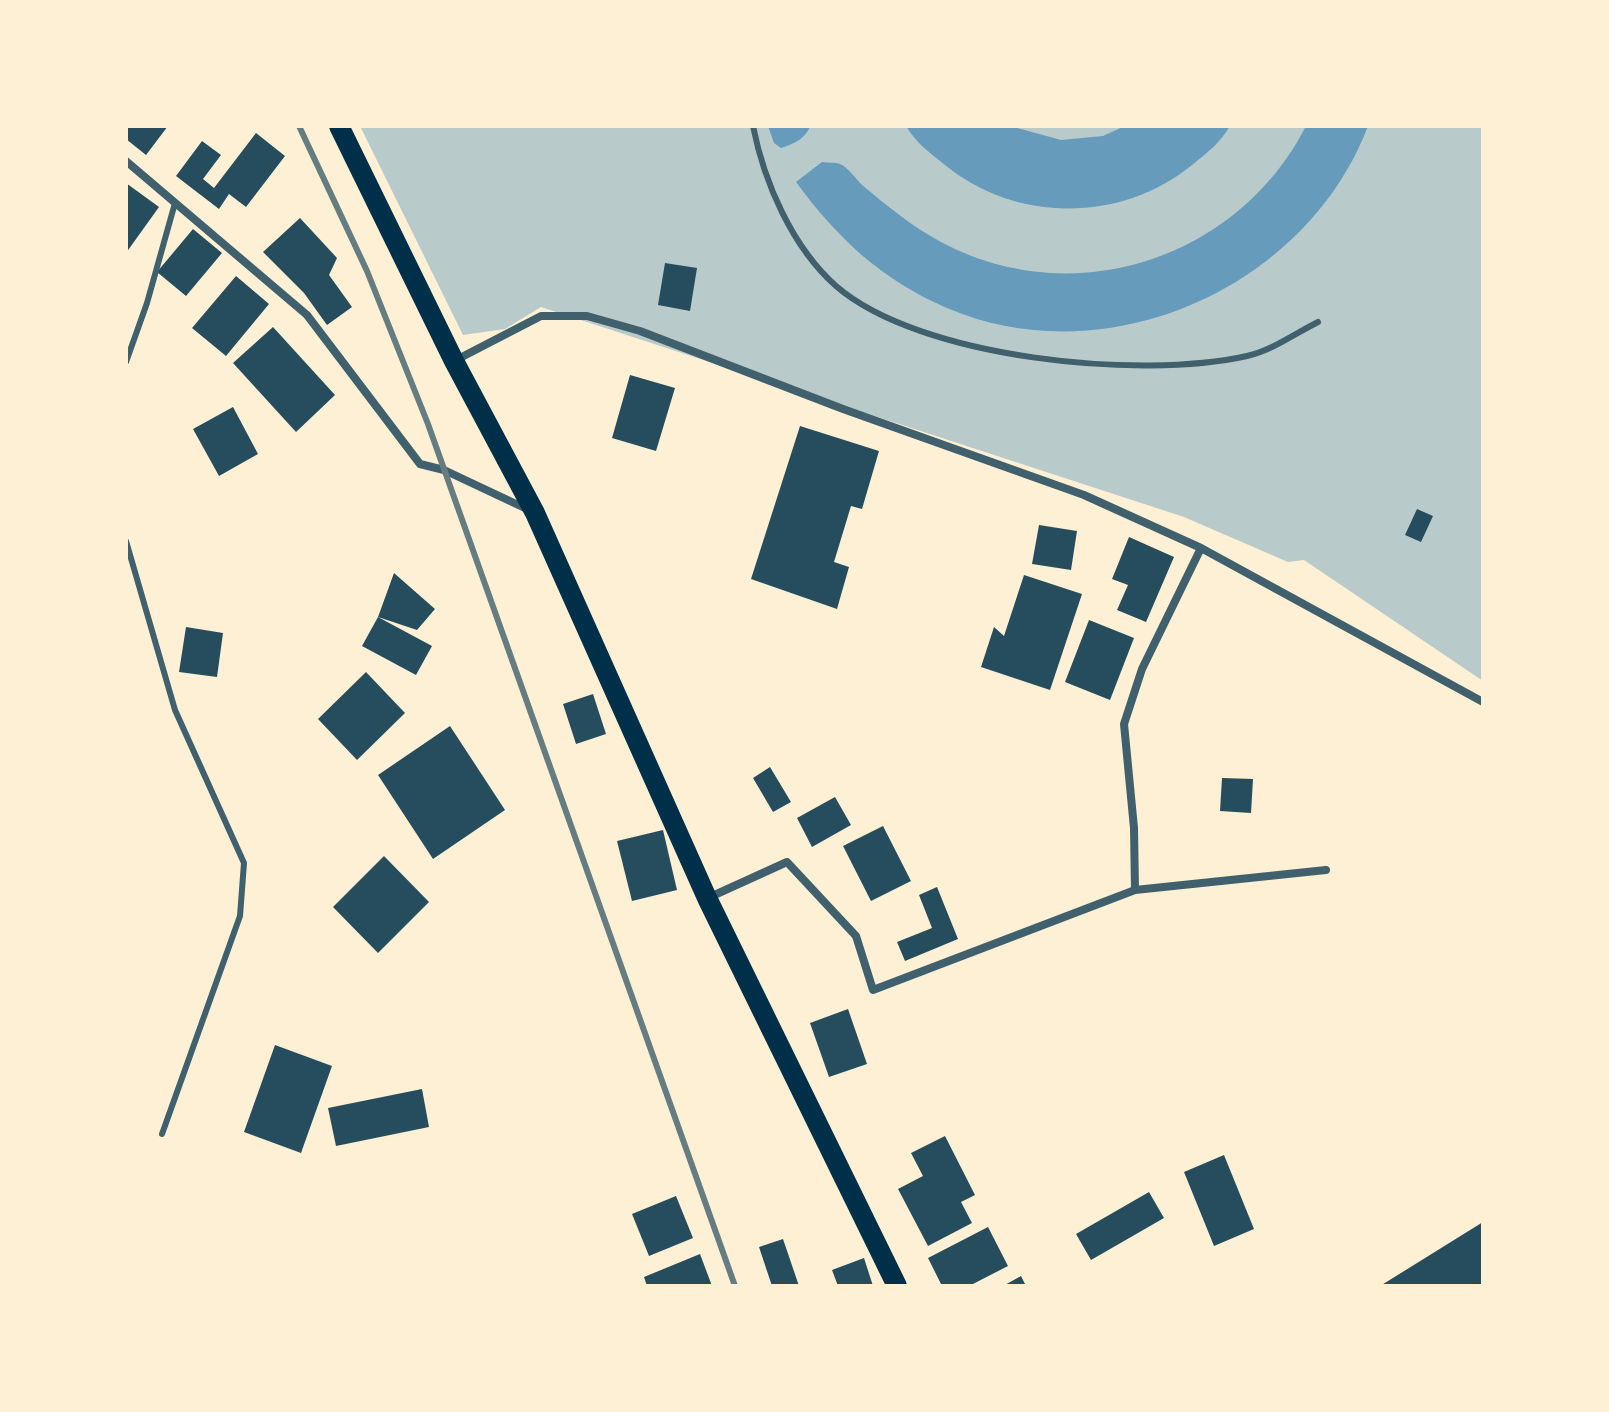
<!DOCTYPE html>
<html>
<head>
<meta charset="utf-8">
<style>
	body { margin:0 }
	#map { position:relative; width:1609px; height:1412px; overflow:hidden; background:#fdf0d5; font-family:Barlow,sans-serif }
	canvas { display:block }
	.frame { position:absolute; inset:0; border:128px solid #fdf0d5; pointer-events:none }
</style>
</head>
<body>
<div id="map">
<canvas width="1609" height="1412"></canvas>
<div class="frame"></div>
</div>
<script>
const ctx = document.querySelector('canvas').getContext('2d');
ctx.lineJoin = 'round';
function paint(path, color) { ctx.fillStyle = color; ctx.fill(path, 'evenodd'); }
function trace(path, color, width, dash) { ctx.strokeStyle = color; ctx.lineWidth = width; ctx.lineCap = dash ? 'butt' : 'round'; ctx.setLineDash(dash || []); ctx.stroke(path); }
const green = new Path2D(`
	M360,126H1483V681L1304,560L1288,562L1184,517L541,307L505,329L463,335Z`);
const water = new Path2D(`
	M768,126H810C806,139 793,144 781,148L774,143Z
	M906,126H1010L1061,140L1103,136L1125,126H1230C1220,143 1207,153 1192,165C1121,223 1016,223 945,165C930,153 916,143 906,126Z
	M1306,126H1368C1307,287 1108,377 947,308C882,280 838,239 796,182L822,162C827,163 836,162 840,164C848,167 856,179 862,185C887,206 913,227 941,242C1074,313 1238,259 1306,126Z`);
const building = new Path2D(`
	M126,126H168L146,155L126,139Z
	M256,133L285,156L246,207L229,194L219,209L176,176L202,141L221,155L203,179L214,188Z
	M126,183L159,207L126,253Z
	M300,218L337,258L329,275L352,307L327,325L304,293L263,252Z
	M193,229L222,253L186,296L157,272Z
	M665,263L697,268L690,311L658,305Z
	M236,276L269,304L226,356L192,328Z
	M273,327L335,395L296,432L233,363Z
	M630,375L675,388L656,451L612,438Z
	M233,407L258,454L219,476L193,429Z
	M800,426L879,451L862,509L851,506L834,562L849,567L837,609L751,579Z
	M1417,509L1433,516L1421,542L1405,535Z
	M1039,525L1077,531L1071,570L1032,564Z
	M1129,537L1174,557L1146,622L1117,610L1128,585L1112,579Z
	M394,573L435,609L417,630L378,617L432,646L416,675L362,646L378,617Z
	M1024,575L1082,594L1050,690L981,667L994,627L1004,636Z
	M1089,620L1134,638L1110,700L1065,682Z
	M186,627L223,633L217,677L179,672Z
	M366,672L405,713L357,760L318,719Z
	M593,694L606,734L576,744L563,704Z
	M450,726L505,810L433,859L378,775Z
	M770,767L791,802L773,812L753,778Z
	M1222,778L1253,779L1251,813L1220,811Z
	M835,797L851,825L812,847L797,818Z
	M883,826L911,881L871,901L843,846Z
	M663,830L677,890L632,901L617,841Z
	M384,856L429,902L378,953L333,907Z
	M937,887L958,939L905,961L897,942L932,928L919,895Z
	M848,1009L867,1064L829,1077L810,1023Z
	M275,1045L332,1066L301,1153L244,1132Z
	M422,1089L429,1127L336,1146L328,1108Z
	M945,1136L975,1195L961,1202L972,1223L928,1246L898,1189L923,1176L911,1153Z
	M1224,1155L1254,1229L1214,1246L1184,1172Z
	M1149,1192L1164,1218L1091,1260L1076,1234Z
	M676,1196L693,1238L649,1256L632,1214Z
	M1483,1222V1286H1380Z
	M988,1227L1008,1266L969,1286H942L928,1258Z
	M783,1239L799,1286H772L759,1247Z
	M700,1254L712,1286H647L644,1277Z
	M864,1258L873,1286H838L832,1270Z
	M1021,1276L1026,1286H1003Z`);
const service = new Path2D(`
	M753,126C764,182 792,247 836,286C920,359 1141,380 1247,356C1271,351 1296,333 1318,322
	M126,362L147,303L175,203
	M126,541L175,710L244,863L240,916L162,1134`);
const minor = new Path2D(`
	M126,161L307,315L420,464L444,470L529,510
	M454,361L541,316H587L640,331L843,409L1084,495L1201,548L1483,702
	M1135,890L1134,828L1124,724L1142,669L1201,548
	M710,897L787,862L856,936L873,990L1135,890L1326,870`);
const primary = new Path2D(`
	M339,126L454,361L535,513L707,898L897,1286`);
const rail = new Path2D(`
	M299,126L367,271L428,424L735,1286`);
paint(green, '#b9caca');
paint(water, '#669bbc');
paint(building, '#264d5e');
trace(service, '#3f606c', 6);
trace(minor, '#3f606c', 8);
trace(primary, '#003049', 20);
trace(rail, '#657d81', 6);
</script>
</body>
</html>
